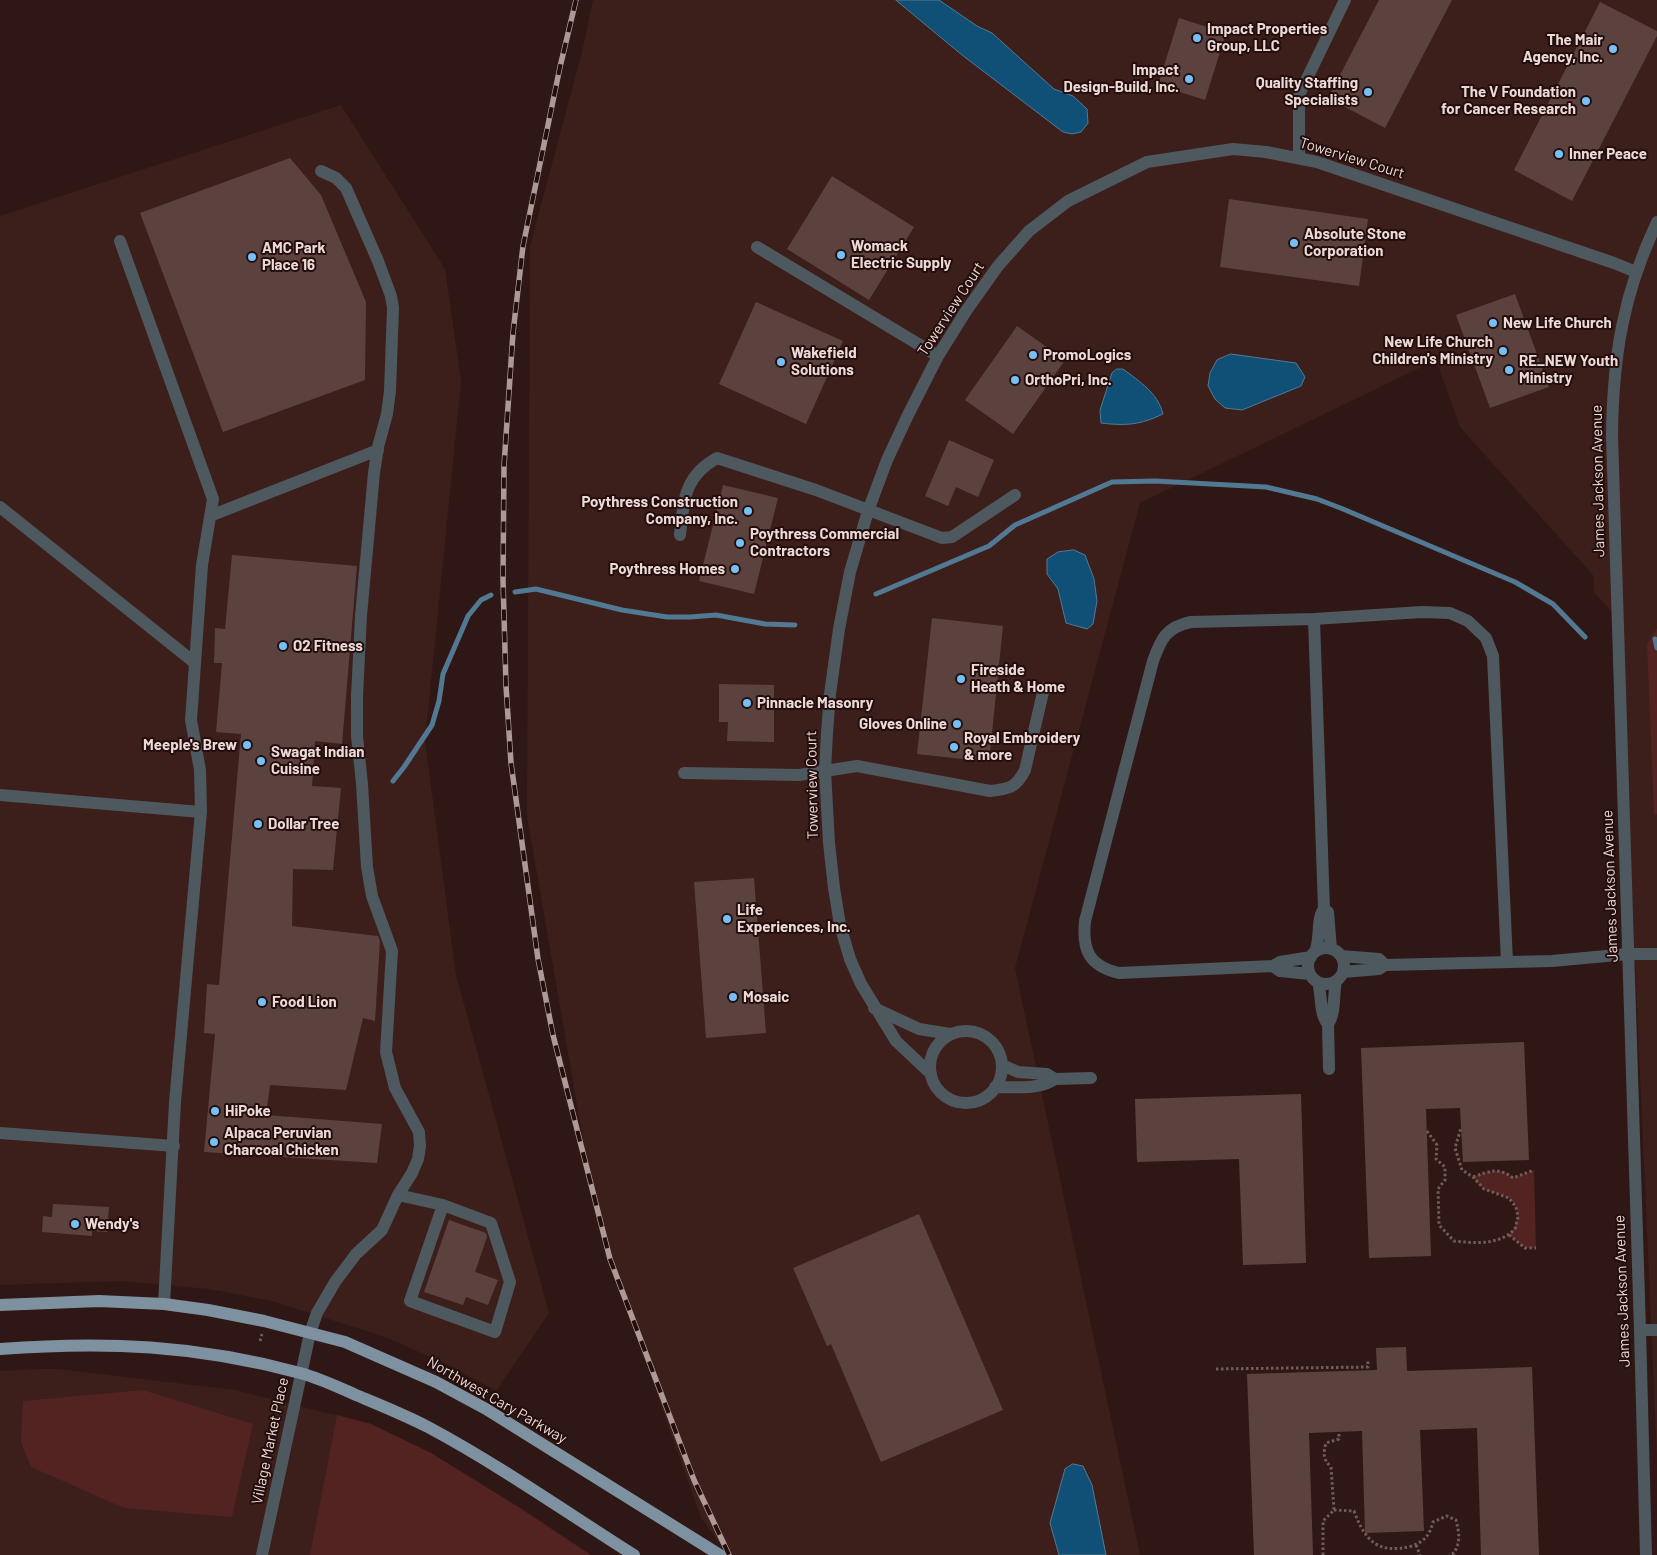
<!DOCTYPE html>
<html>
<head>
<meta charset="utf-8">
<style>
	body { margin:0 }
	canvas { display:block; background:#2e1715 }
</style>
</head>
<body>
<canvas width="1657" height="1555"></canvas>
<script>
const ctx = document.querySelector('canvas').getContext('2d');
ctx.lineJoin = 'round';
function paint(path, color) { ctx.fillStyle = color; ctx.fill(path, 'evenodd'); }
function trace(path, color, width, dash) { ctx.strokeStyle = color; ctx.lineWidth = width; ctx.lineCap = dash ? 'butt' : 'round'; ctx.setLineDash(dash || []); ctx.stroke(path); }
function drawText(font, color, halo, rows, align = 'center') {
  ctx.font = font + ' Barlow,sans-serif'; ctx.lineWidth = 4; ctx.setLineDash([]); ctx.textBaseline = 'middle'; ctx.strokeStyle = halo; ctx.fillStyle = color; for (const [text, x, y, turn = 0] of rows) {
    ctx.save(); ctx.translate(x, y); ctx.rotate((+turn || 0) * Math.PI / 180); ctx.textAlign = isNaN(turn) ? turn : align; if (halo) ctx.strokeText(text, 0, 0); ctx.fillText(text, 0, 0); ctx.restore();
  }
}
const built = new Path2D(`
	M593,0H1657V1458L1620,621L1594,592L1593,575L1460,427L1436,360L1140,503L1015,968L1140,1555H729L701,1518L598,1226L527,816L530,246L582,52Z
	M341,105L445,269L461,381L425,741L456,975L549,1313L496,1391L444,1363L385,1337L272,1301L209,1289L121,1281L0,1285V216Z
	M40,1369H58L235,1390L371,1424L431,1453L520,1508L591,1555H0V1371Z`);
const green = new Path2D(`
	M1657,628V814L1654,815L1647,644Z
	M1534,1170L1536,1248H1525L1509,1235C1520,1224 1521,1205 1507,1197C1500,1193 1490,1193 1484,1189C1480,1187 1476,1180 1473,1177C1490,1171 1499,1167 1514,1178Z
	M143,1390L253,1424L232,1517L124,1508L31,1467L21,1442L23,1401Z
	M337,1415L371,1424L431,1453L520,1508L591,1555H310Z`);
const water = new Path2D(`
	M896,0H939L977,26L992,33L1054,89L1073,96L1087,109L1088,123L1081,132L1072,134L1063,132L962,55Z
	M1231,354L1296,363L1305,377L1301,386L1242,410L1225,408L1215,399L1208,386L1210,373L1217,360Z
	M1117,369H1123C1139,381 1158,393 1163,414C1140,425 1126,426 1101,423L1100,410L1112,373Z
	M1074,550L1085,555L1094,579L1097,601L1093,624L1087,629L1066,623L1058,589L1047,574V559L1058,552Z
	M1073,1464L1083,1466L1092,1485L1106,1555H1059L1050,1523L1065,1469Z`);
const stream = new Path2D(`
	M515,592L536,589L622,610L667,617H690L716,615L765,624L795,625
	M876,594L989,546L1015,525L1112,482L1155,481L1266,487L1317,499L1343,509L1515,582L1553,604L1585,637
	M1655,639L1657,648
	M393,781L404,767L432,725L439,701L443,674L468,616L481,600L491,595`);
const building = new Path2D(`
	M1379,0H1452L1385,128L1328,98Z
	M1600,2L1657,31V36L1572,201L1514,170Z
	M1179,18L1226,33L1205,100L1158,85Z
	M290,158L321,195L366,302L365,380L223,432L140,213Z
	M832,176L914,227L869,300L787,249Z
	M1229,199L1368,219L1359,286L1220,267Z
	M1515,294L1549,387L1490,408L1456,315Z
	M756,302L843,341L806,424L719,384Z
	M1017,326L1065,360L1013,434L965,400Z
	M949,440L994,460L978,497L956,487L948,506L925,496Z
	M723,485L778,498L754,594L699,581Z
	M232,555L357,566L342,744L315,741L312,786L341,788L333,870L293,869L292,926L378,936L380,941L375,1021L363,1018L346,1090L270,1085L266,1115L382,1124L377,1163L204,1152L215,1034L204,1033L207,984L219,985L241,734L216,732L222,663H214L215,628L225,629Z
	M932,618L1003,626L989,762L917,754Z
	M719,684L774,685V742L727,741L728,722H719Z
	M754,878L766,1033L706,1038L694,882Z
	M1524,1042L1529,1160L1463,1162L1460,1108L1426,1109L1431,1256L1369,1258L1361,1048Z
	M1301,1094L1306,1263L1243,1265L1239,1159L1137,1162L1135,1099Z
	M53,1204L109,1207L107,1232L92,1231V1236L42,1232L43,1216L52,1217Z
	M919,1214L1003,1410L881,1462L831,1344L827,1346L793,1268Z
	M449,1220L486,1233L487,1237L475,1272L498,1280L488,1305L466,1297L463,1305L424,1292Z
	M1406,1347L1407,1371L1532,1367L1539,1555H1481L1477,1428L1420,1430L1424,1531L1365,1533L1362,1431L1309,1433L1313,1555H1254L1247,1374L1377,1370L1376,1348Z`);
const path = new Path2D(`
	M1427,1131L1437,1145L1436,1159L1445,1167V1180L1438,1189L1439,1225L1454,1241C1475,1243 1498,1246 1515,1229L1518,1217L1516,1207L1509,1198L1484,1189L1473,1177L1462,1170L1455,1148L1461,1128
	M1473,1177C1490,1171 1499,1167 1513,1178L1534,1170
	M1509,1235L1525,1248H1536
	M260,1341L262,1334
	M1216,1369L1368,1367V1361
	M1334,1510L1354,1511C1365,1540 1377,1555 1412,1546C1426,1540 1429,1536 1433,1522L1447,1516L1456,1520C1459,1533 1461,1541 1454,1553L1449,1555
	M1416,1545L1420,1555
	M1323,1555V1521L1334,1510L1331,1467C1323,1459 1323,1454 1326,1443L1339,1439V1432`);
const minor = new Path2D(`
	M1299,157V95L1345,0
	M120,241L213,499L202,565L191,720L200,770L201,812L175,1102L164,1304
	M757,247L938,356
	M0,507L195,663
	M210,516L378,450
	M680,535C684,501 683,477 717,458L816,490L942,538L952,537L1015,495
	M1314,619L1324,909
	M684,773L799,775L857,766L990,791C1009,789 1016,788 1025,770L1044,688
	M0,795L201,812
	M1308 966a18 18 0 1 1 36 0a18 18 0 1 1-36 0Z
	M1315,952C1321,938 1316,919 1324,909L1328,912L1331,949
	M1341,956L1379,959L1385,965L1379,969L1343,972
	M1385,965L1552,961L1628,954H1657
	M1273,966L1119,973C1089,966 1082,950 1085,921L1153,661C1161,639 1166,627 1191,622L1314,619L1422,612L1450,613L1468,621L1486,638L1493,656L1507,962
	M1310,974L1280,971L1273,966L1280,962L1311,957
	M1318,982C1322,995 1319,1014 1328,1024C1336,1013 1333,994 1336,981
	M874,1008L919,1029L950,1034
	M1328,1024L1329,1069
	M930 1067a36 36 0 1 1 72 0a36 36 0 1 1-72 0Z
	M931,1074L896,1041L861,984L850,959L840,925L834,888L829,843L825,770L827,733L830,694L839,629L850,572L868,511L887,460L908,415L938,356L966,311L998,266L1029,231L1068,201L1147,162L1233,149L1266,152L1317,162L1614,263L1636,272
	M1055,1079L1091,1078
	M995,1087C1014,1087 1039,1090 1055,1079L1047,1074L1018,1072L1002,1065
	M0,1133L174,1146
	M398,1195L443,1205L410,1301L495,1332L510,1282L491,1223L443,1205
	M1640,1330H1657
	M262,1555L310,1333L317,1313L335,1282L356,1254L382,1230L398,1195L412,1173L418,1159L420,1146L419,1132L395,1088L386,1052L392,951L372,896L367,867L362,784L357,736V696L361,616L374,473L378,447L387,414L390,391L393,308L391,296L378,261L346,188L336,178L321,171
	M1646,1555L1640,1330L1612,435C1613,356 1623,294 1657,222`);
const major = new Path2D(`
	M0,1305L99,1301L164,1304L208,1310L264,1321L345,1342L436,1382L486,1409L720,1555
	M0,1349C105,1341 197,1345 300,1373C319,1378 338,1387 356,1395C380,1405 405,1415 428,1427C499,1465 566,1512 634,1555`);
const rail = new Path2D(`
	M576,0L560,67L523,246L513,333L504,466L503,580L506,686L511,763L538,959L553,1035L610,1259L694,1480L729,1555`);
const markers = [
	[1197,38,5,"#75c0f6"],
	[1613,49,5,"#75c0f6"],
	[1189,79,5,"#75c0f6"],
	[1368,92,5,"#75c0f6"],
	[1586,101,5,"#75c0f6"],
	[1559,154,5,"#75c0f6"],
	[1294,243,5,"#75c0f6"],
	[841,255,5,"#75c0f6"],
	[252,257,5,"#75c0f6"],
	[1493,323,5,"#75c0f6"],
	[1503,351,5,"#75c0f6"],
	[1033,355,5,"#75c0f6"],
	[781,362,5,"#75c0f6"],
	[1509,370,5,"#75c0f6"],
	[1015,380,5,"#75c0f6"],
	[748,511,5,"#75c0f6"],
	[740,543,5,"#75c0f6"],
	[735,569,5,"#75c0f6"],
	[283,646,5,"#75c0f6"],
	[961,679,5,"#75c0f6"],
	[747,703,5,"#75c0f6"],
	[957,724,5,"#75c0f6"],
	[247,745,5,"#75c0f6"],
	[954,747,5,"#75c0f6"],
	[261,761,5,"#75c0f6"],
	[258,824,5,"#75c0f6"],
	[727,919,5,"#75c0f6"],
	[733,997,5,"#75c0f6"],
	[262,1002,5,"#75c0f6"],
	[215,1111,5,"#75c0f6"],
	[214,1142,5,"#75c0f6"],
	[75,1224,5,"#75c0f6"]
];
const poiNames = [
	["Impact Properties",1207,29],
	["Group, LLC",1207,46],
	["The Mair",1603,40,"right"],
	["Agency, Inc.",1603,57,"right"],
	["Impact",1179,70,"right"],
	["Design-Build, Inc.",1179,87,"right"],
	["Quality Staffing",1358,83,"right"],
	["Specialists",1358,100,"right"],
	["The V Foundation",1576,92,"right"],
	["for Cancer Research",1576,109,"right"],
	["Inner Peace",1569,154],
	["Absolute Stone",1304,234],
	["Corporation",1304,251],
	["Womack",851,246],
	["Electric Supply",851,263],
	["AMC Park",262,248],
	["Place 16",262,265],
	["New Life Church",1503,323],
	["New Life Church",1493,342,"right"],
	["Children's Ministry",1493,359,"right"],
	["Wakefield",791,353],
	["Solutions",791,370],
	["PromoLogics",1043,355],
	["RE_NEW Youth",1519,361],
	["Ministry",1519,378],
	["OrthoPri, Inc.",1025,380],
	["Poythress Construction",738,502,"right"],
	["Company, Inc.",738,519,"right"],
	["Poythress Commercial",750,534],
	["Contractors",750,551],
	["Poythress Homes",725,569,"right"],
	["O2 Fitness",293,646],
	["Fireside",971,670],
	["Heath & Home",971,687],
	["Pinnacle Masonry",757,703],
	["Gloves Online",947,724,"right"],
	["Royal Embroidery",964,738],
	["& more",964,755],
	["Meeple's Brew",237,745,"right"],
	["Swagat Indian",271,752],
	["Cuisine",271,769],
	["Dollar Tree",268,824],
	["Life",737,910],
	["Experiences, Inc.",737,927],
	["Mosaic",743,997],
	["Food Lion",272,1002],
	["HiPoke",225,1111],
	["Alpaca Peruvian",224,1133],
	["Charcoal Chicken",224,1150],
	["Wendy's",85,1224]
];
const streetNames = [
	["Towerview Court",1352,158,17],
	["Towerview Court",951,309,-57],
	["James Jackson Avenue",1598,481,-91],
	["Towerview Court",812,785,-91],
	["James Jackson Avenue",1610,886,-92],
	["James Jackson Avenue",1622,1291,-92],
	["Northwest Cary Parkway",497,1400,30],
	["Village Market Place",270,1441,-78]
];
paint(built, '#3c1e1b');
paint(green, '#522320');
paint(water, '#115076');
trace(water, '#527993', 1);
trace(stream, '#527993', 5);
paint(building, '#5c423f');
trace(path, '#705c5a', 3, [2.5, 2.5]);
trace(minor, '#4e585f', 12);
trace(major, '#7d91a0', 12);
trace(rail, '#ad9a98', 5.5);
trace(rail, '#240e0c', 4, [11]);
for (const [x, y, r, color] of markers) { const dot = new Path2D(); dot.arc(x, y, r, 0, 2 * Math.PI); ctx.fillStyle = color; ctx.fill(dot); trace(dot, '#240e0c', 2); }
drawText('bold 15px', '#ebdad8', '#240e0c', poiNames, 'left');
drawText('15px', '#ebdad8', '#240e0c', streetNames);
</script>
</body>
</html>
